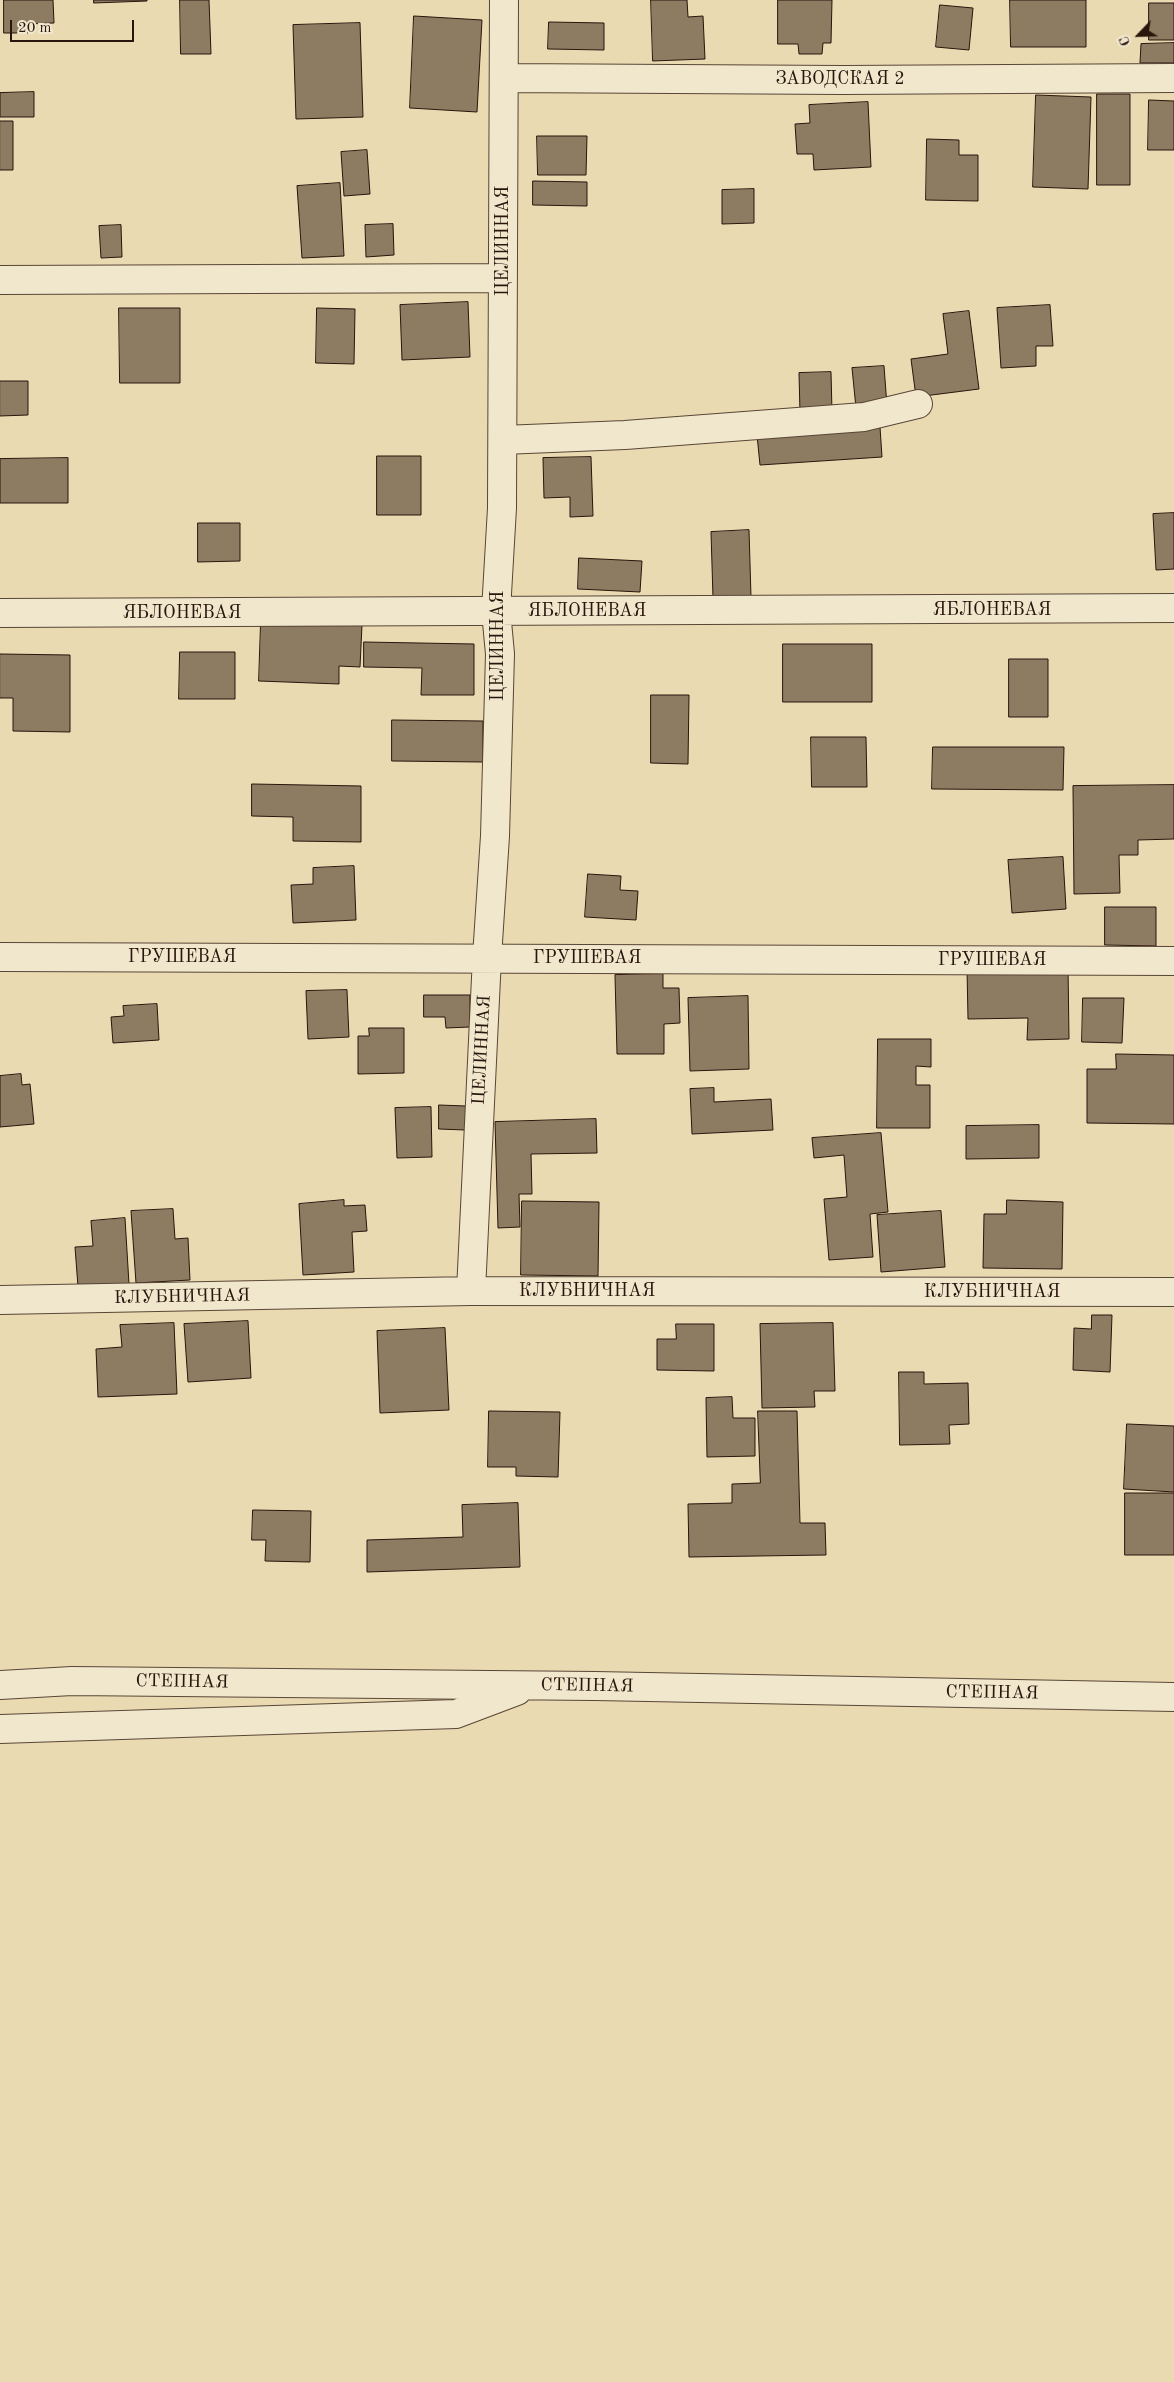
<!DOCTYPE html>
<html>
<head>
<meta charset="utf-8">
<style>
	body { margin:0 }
	#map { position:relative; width:1174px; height:2382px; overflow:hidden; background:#eadab2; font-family:"Old Standard TT",serif }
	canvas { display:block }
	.north { position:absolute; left:1114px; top:10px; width:50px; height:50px; -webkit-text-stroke:4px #f1e7cd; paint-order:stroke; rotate:246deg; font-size:14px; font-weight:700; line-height:20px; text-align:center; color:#28150c }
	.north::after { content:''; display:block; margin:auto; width:18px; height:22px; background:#28150c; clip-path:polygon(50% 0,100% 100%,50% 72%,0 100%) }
	.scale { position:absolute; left:10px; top:20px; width:124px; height:22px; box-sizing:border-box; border:2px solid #28150c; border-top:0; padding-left:6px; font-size:15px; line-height:18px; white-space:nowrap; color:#28150c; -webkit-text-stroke:4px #f1e7cd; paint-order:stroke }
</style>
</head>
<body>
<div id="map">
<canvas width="1174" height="2382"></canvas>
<div class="north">С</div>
<div class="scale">20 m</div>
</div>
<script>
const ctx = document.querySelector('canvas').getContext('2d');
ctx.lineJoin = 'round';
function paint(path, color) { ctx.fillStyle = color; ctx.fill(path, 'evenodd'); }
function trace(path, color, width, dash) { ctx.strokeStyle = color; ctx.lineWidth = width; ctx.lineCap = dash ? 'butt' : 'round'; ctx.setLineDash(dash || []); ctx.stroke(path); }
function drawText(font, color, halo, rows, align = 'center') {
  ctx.font = font + ' "Old Standard TT",serif'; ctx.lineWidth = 4; ctx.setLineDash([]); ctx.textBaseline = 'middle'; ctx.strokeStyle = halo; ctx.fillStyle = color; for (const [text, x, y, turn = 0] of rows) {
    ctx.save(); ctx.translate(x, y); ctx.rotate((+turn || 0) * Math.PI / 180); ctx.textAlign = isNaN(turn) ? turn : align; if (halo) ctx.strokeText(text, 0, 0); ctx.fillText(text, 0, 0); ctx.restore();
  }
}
const building = new Path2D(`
	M4,0H53L54,23L28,24V33H4Z
	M94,0H147V1L94,3Z
	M180,0H209L211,54H181Z
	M651,0H687L688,17L703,16L705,59L653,61Z
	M778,0H832L831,43H823L822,54H799L798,44H778Z
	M1010,0H1086V47H1011Z
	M1149,3H1174V40H1149Z
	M940,5L973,8L969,50L936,47Z
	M414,16L482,20L477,112L410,108Z
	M549,22L604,23V50L548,49Z
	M360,23L363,117L296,119L293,25Z
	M1174,43V63H1140L1141,44Z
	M34,92V117H0V93Z
	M1097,94H1130V185H1097Z
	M1036,95L1091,97L1088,189L1033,187Z
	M1149,100L1174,101V150H1148Z
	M868,102L871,167L814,170L813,154H797L795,124L810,123L809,105Z
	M0,121H13V170H0Z
	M537,136H587L586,175H538Z
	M927,139L959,140V155H978V201L926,200Z
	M367,150L370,194L344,196L341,152Z
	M533,181L587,182V206L533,205Z
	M340,183L344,256L302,258L297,186Z
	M754,189V223L722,224V190Z
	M393,224L394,255L366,257L365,225Z
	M121,225L122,257L101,258L99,226Z
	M468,302L470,357L402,360L400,305Z
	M1050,305L1053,346H1036V366L1001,368L997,308Z
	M119,308H180V383H120Z
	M317,308L355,309L354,364L316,363Z
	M969,311L979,389L916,397L911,359L948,354L943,314Z
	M884,366L887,406L856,408L852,368Z
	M831,372L832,412L800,413L799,373Z
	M0,381H28V415L0,416Z
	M880,427L882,457L760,465L757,435Z
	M377,456H421V515H377Z
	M591,457L593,516L570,517V497L544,498L543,458Z
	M68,458V503H0V459Z
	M1174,513V569L1156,570L1153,514Z
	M198,523H240V561L198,562Z
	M749,530L751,597L713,598L711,532Z
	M579,558L642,561L640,592L578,589Z
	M261,622L362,625L360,667L339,666V684L259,681Z
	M364,642L474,644V695H421L422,668L364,667Z
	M783,644H872V702H783Z
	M180,652H235V699H179Z
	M0,654L70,655V732L13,731V698H0Z
	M1009,659H1048V717H1009Z
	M651,695H689L688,764L651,763Z
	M392,720L483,721V762L392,761Z
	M811,737H866L867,787H812Z
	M933,747H1064L1063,790L932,789Z
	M252,784L361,786V842L293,841V817L252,816Z
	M1174,785V839L1138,840V855H1119L1120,893L1074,894L1073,786Z
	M1063,857L1066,909L1012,913L1008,860Z
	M354,866L356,920L293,923L291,885L313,884V868Z
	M588,874L621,876L620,890L638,891L636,920L585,917Z
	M1105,907H1156V946L1105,945Z
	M1068,966L1069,1039L1027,1040L1028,1018L968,1019L967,968Z
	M663,974V988H679L680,1023L664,1024V1054H617L615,975Z
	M347,990L349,1037L308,1039L306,991Z
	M424,995H470V1027L446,1028L445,1017H424Z
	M748,996L749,1069L690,1071L688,998Z
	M1083,998H1124L1122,1043L1082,1042Z
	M157,1004L159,1040L113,1043L111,1017L124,1016L123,1006Z
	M369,1028H404V1073L358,1074V1036H369Z
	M878,1039H931V1067L916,1066V1085H930V1128H877Z
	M1116,1054L1174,1055V1124L1087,1123V1069H1116Z
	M21,1074L22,1085L30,1084L34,1124L0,1127V1076Z
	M714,1088V1102L771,1099L773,1130L692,1134L690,1089Z
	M439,1105L466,1106L465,1130L439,1129Z
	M431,1107L432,1157L397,1158L395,1108Z
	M596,1119L597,1153L531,1154L532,1194H519L520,1227L498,1228L495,1122Z
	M1039,1125V1158L966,1159V1126Z
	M881,1133L888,1212L870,1214L873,1257L829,1260L824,1199L847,1197L844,1155L814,1158L812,1138Z
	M344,1200V1206L365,1205L367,1231L352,1232L354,1272L303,1275L299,1204Z
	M1007,1200L1063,1202L1062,1269L983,1268L984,1214H1006Z
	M522,1201L599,1202L598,1276L521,1275Z
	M173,1209L175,1239L188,1238L190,1280L136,1283L131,1211Z
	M941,1211L945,1267L881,1272L877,1215Z
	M125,1218L129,1284L78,1287L75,1247L93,1246L91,1221Z
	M1092,1315H1112L1110,1372L1073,1370L1074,1328L1091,1329Z
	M248,1321L251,1378L188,1382L184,1324Z
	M174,1323L177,1394L98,1397L96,1349L122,1347L120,1325Z
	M833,1323L835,1391H814L815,1407L762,1408L760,1324Z
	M676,1324H714V1371L657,1370V1339H676Z
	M445,1328L449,1410L380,1413L377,1331Z
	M899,1372H924V1384L968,1383L969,1424L949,1425L950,1444L900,1445Z
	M732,1397L733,1418H755V1456L707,1457L706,1398Z
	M489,1411L560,1412L558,1477L516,1476V1467H488Z
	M758,1411H797L800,1523H825L826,1555L689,1557L688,1504L732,1503V1484L760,1483Z
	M1127,1424L1174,1426V1492L1124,1489Z
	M1125,1493H1174V1555H1125Z
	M518,1503L520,1567L367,1572V1540L463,1537L462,1505Z
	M253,1510L311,1511L310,1562L265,1561L266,1540H252Z`);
const street = new Path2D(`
	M505,78L843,80L1174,78
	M0,280L503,278
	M503,440L625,435L864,417L918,404
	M0,613L1174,608
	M0,957L1174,961
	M471,1291L487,957L495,836L500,654L496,611L502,508L504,0
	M0,1300L471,1291L1174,1292
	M0,1685L72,1681L595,1686L1174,1697
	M0,1729L456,1714L517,1691`);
const streetNames = [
	["ЗАВОДСКАЯ 2",840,79],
	["ЦЕЛИННАЯ",503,241,-90],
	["ЯБЛОНЕВАЯ",992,610],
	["ЯБЛОНЕВАЯ",587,611],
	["ЯБЛОНЕВАЯ",182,613],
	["ЦЕЛИННАЯ",498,646,-90],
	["ГРУШЕВАЯ",182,957],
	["ГРУШЕВАЯ",587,958],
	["ГРУШЕВАЯ",992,960],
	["ЦЕЛИННАЯ",482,1050,-87],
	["КЛУБНИЧНАЯ",587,1291],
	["КЛУБНИЧНАЯ",992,1292],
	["КЛУБНИЧНАЯ",182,1297,-1],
	["СТЕПНАЯ",182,1682,1],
	["СТЕПНАЯ",587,1686,1],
	["СТЕПНАЯ",992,1693,1]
];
paint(building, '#8d7b62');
trace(building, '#28150c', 1);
trace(street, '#584636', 30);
trace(street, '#f1e7cd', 28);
drawText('18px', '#28150c', '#f1e7cd', streetNames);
</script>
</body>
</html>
